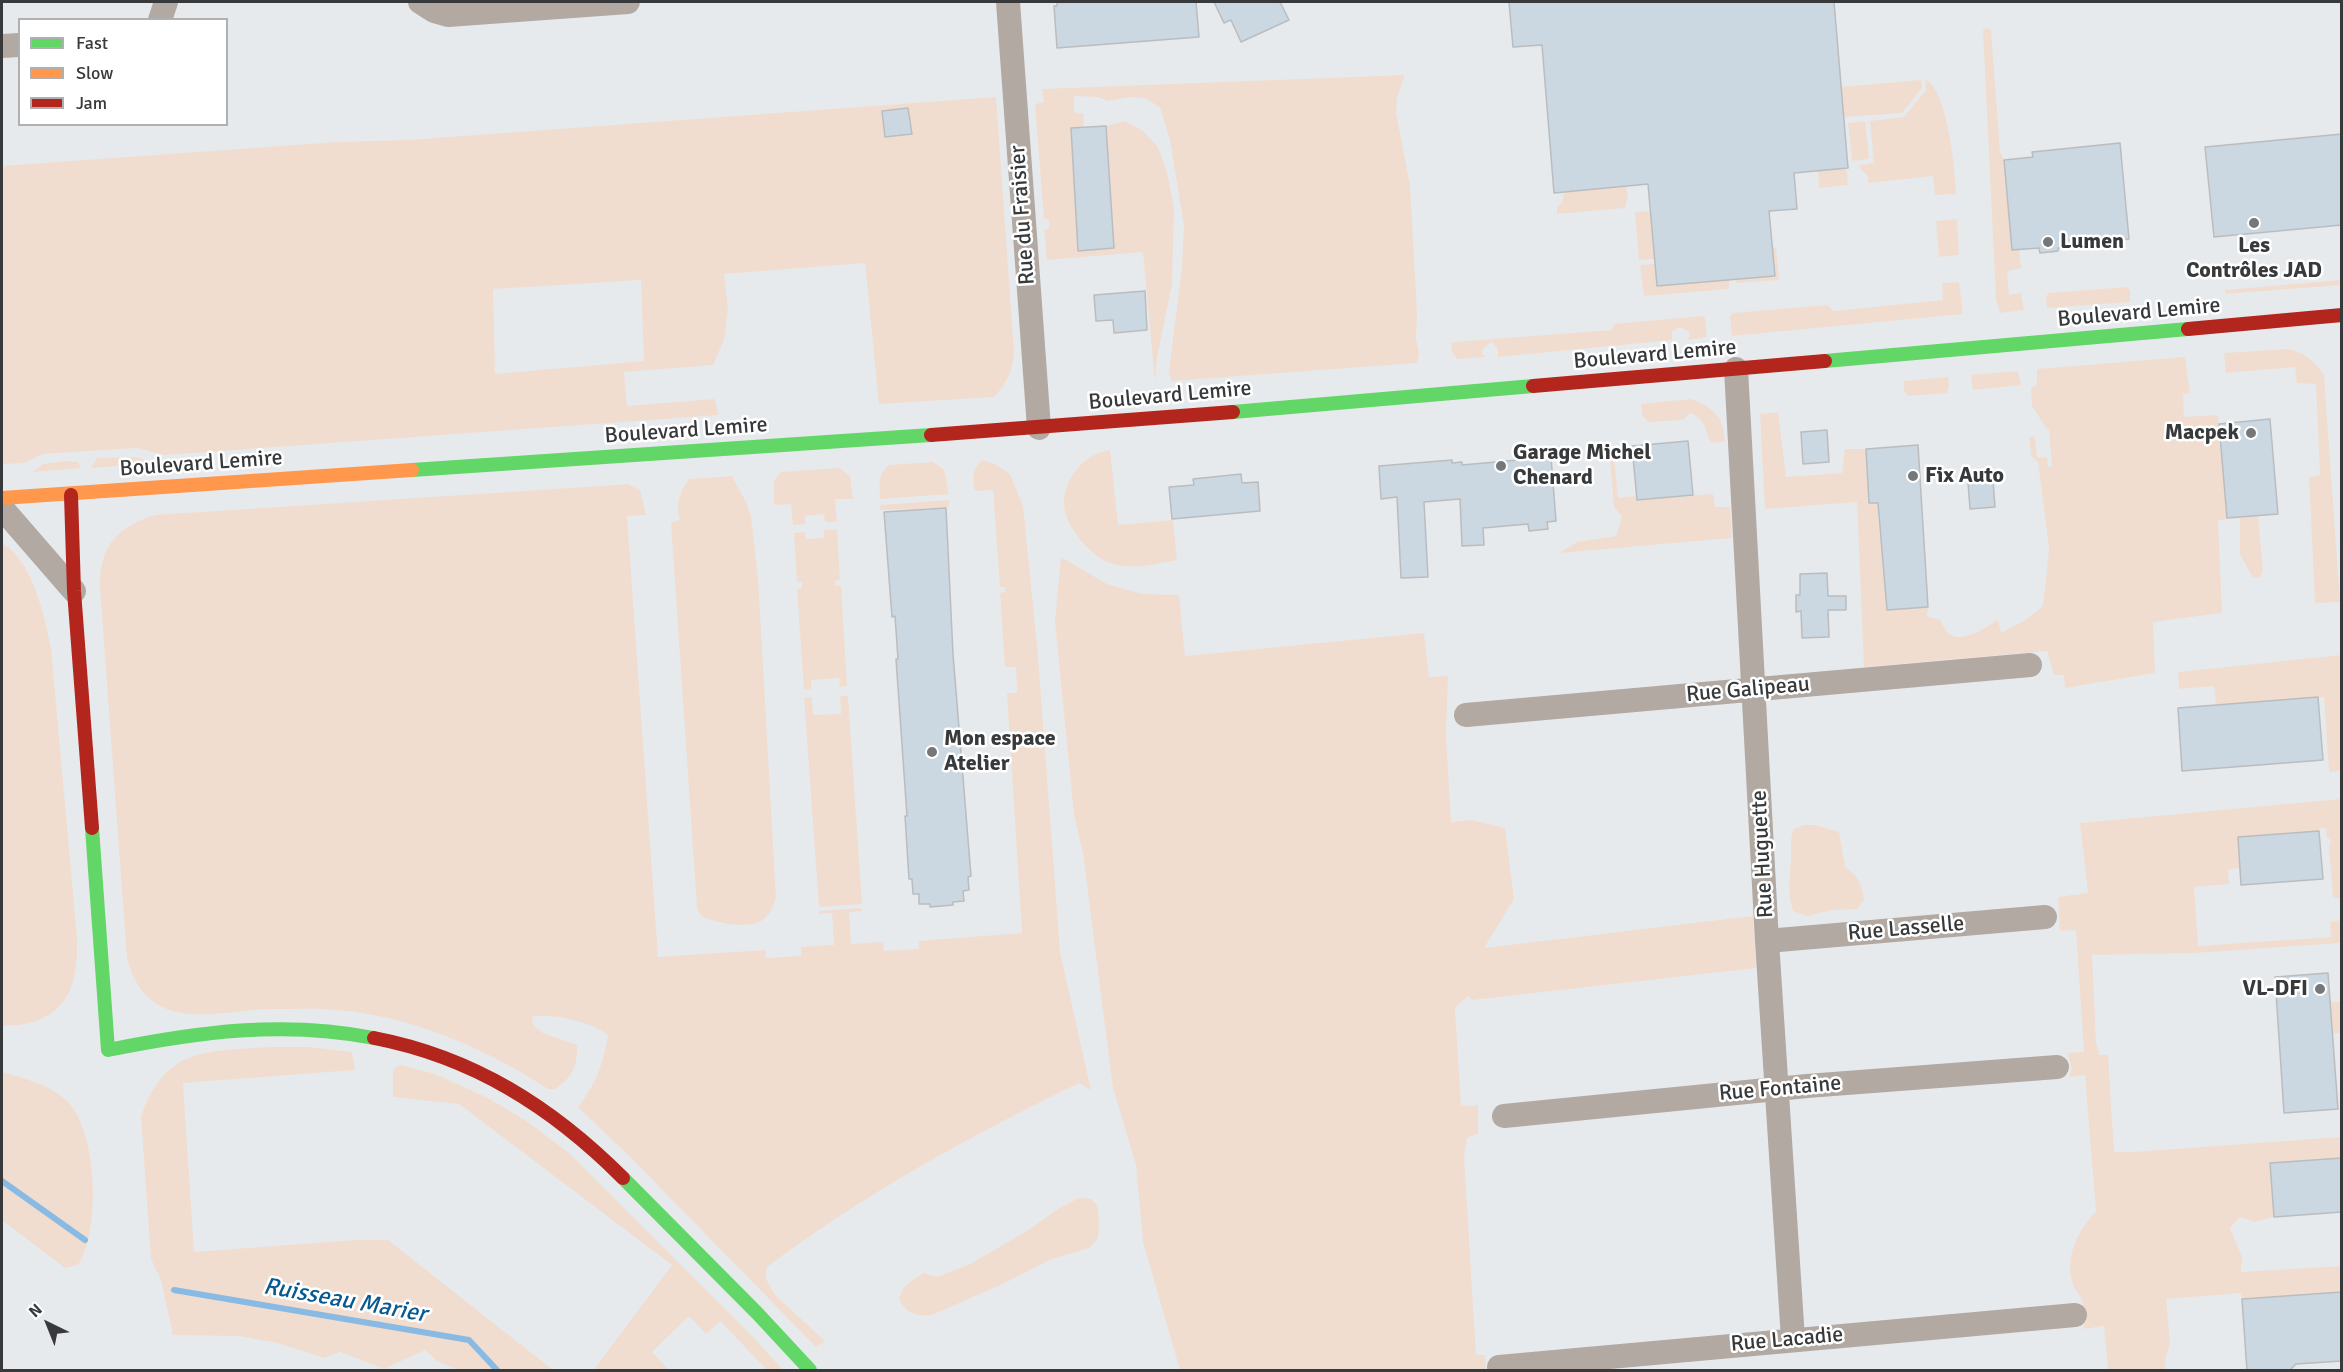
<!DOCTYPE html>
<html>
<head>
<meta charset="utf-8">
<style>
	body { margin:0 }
	#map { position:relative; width:2343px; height:1372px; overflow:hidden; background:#e7eaed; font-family:Signika,sans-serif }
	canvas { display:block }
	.frame { position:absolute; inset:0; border:3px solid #37393b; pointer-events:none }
	.legend { position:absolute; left:18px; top:18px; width:210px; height:108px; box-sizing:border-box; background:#fff; border:2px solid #afb0b1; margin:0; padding:8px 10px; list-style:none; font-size:18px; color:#37393b }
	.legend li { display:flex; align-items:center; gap:12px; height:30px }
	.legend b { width:30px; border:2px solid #afb0b1 }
	.north { position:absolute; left:18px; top:1294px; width:60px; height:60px; -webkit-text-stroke:4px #fff; paint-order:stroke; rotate:317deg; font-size:16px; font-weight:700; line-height:24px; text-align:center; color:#37393b }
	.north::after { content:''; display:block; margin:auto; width:21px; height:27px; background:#37393b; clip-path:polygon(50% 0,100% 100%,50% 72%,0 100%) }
</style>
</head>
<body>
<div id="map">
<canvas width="2343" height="1372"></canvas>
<div class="frame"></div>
<ul class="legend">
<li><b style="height:8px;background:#63d668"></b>Fast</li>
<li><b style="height:8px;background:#ff974d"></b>Slow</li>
<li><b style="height:8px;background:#b3261e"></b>Jam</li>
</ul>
<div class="north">N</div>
</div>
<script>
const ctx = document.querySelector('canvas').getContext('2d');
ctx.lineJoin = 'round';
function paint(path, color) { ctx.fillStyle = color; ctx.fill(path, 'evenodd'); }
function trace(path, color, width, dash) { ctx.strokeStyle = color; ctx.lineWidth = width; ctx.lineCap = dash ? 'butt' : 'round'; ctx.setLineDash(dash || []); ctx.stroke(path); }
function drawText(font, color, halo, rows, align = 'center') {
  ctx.font = font + ' Signika,sans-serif'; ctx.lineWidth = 5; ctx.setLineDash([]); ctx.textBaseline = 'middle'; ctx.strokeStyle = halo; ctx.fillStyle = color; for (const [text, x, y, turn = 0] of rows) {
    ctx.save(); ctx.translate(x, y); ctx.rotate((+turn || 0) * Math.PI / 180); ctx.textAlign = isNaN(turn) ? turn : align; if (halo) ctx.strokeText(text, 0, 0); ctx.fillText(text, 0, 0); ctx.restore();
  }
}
const green = new Path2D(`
	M1988,28L1991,30L2000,151L2004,160L2012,250H2019L2021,268L2007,271L2009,295L2021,293L2024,310L2000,313L1996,299L1983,30Z
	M1405,75L1397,97L1396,112L1410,186L1417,313L1416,338L1419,354L1417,363L1171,381L1169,371L1182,266L1184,226L1170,140L1160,108L1146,98L1132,97L1108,101L1098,97L1074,96V112L1084,114L1083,127L1071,128L1078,250L1114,248L1106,126L1125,121L1143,131L1158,147L1167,172L1174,209L1172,284L1157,358L1155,382L1143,252L1047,260L1044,229H1049V219H1044L1035,104L1044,102L1042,89Z
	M1921,80L1922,88L1902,113L1844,117L1841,87Z
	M1925,80C1947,86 1956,173 1956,194L1935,195L1933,176L1868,183V176L1861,170L1859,165L1874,163L1870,121L1904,117L1926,90Z
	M996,97L1014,352C1013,371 1007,383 994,397L879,404L865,263L724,274L728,309L724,340L713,365L624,372L627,406L715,399L718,415L165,455L137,448L43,454L25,463L2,464V166L337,142L408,140ZM908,108L912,134L885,137L882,111ZM641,280L644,361L495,374L493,289Z
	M1865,121L1869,159L1852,161L1848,123Z
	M1846,168L1848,185L1819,188L1818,170Z
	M1626,186L1628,195L1625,208L1557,214V207L1562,203L1564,192Z
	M1651,211L1655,259L1639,260L1635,212Z
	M1957,219L1959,255L1939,257L1936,221Z
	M1776,247L1779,280L1736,283V280L1775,276L1772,248Z
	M1655,264L1657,286L1729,280V289L1644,296L1640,265Z
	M2341,280V285L2225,294V290Z
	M1959,282L1963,314L1732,336L1730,316L1733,313L1827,305L1834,311L1943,300L1942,283Z
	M2127,287L2130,290V302L2047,308L2046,296L2049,293Z
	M1702,316L1705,318L1707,337L1688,340L1690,335L1688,331L1679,327L1672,332V340L1498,357V348L1491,342L1482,350V354L1486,357L1457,359L1452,352L1451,344L1454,342L1612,330L1614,324Z
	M2288,349C2305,353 2316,361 2324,376L2340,602L2315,603L2309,477L2320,475L2316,384L2297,383L2295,367L2226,373L2224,353Z
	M2185,357L2190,393L2183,394L2184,417L2218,415L2227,519L2218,521L2222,613L2153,622L2155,673L2065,688L2064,675H2054L2047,651L1864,667L1857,502L1765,509L1760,414L1778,412L1786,477L1842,473L1845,449H1866L1869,503L1889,502L1886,512L1878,513L1880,541L1891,540L1887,610L1928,607L1927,616L1940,620C1942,623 1945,630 1948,633C1961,645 1986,627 1998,620L2001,633L2024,621L2043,606L2049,549L2038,462L2031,456L2029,437L2035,436L2037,458L2047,457L2048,467H2052L2049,429L2046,428L2032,406L2031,388L2037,384V369Z
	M2018,371L2021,385L1973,390L1971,375Z
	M1948,377L1949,386L1947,393L1908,396L1904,390V381Z
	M1691,399C1713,407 1724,417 1725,441L1714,443L1710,441C1706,429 1703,417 1690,413L1683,420L1649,422L1642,415L1641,404Z
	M1609,449H1613L1618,498L1636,496L1637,500L1713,494L1715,507H1730L1732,538L1559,553L1577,542L1616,536L1622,517L1614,507Z
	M1110,450L1118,525L1173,520L1177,560C1157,563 1134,570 1113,564C1094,559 1072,534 1066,515C1057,486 1081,454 1110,450Z
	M136,457L153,463L91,468L97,458Z
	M983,460L997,465L1010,474L1023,506L1038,656L1060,952L1091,1090L1079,1083C970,1136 864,1194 767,1267L766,1279L775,1295L825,1341L816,1347L633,1160L578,1107C596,1084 603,1064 608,1035C595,1023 549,1012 532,1017L534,1026L543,1033L577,1045C578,1066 572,1078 555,1089H548C485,1048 412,1016 336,1010C317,1008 297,1009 277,1009C245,1008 203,1020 173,1011C146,1003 135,985 127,959L100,588C99,547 116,527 155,515L616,485L628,484L640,490L646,515L627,516L658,957L765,950L766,958L801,956V947L834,945L832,913L819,914V911L862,908V911L849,912L851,944L883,942L884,951L919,949V941L1022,933L1007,693H1017L1016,667H1005L1000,593L1005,592V587H1000L993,490L975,491C972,477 972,469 983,460Z
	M65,461L78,462L81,468L33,472L43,464Z
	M933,462L944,470L949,494L880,499C880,486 877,474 889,465Z
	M839,468L850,476L853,499H835L837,522H825L824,514L805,516V524L793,525L791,504L774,505V481L781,472Z
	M732,476L747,504L751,517L758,577L776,898C773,905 771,913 765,918C752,931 715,923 701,916L697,908L671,523L680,519C675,503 680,492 689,479Z
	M949,500V505L946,508L880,510V505Z
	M2258,516L2263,571L2260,577L2253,578L2240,554V518Z
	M837,529L840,580L835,581V586H841L847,686L840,687L839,678L811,680V689L804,690L797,589L802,588V582H797L794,533L805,532L806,539L824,538V530Z
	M2,543C33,561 44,615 51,648L77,938C78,972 74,1008 36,1021C26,1025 14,1025 3,1026H2Z
	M1061,557L1107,584L1142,594L1179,595L1185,656L1424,633L1429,677L1448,676L1446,734L1451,822L1471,820L1505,828L1514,899L1484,948L1753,916L1756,968L1472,1000L1468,996L1455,1008L1461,1106L1478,1105V1133L1467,1138L1464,1157L1476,1355H1485L1486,1370H1180L1143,1242L1136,1165L1113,1088L1083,854L1074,815L1055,621Z
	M2341,655V771L2329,772L2324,697L2216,705L2214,686L2179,689L2178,672Z
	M840,696H848L862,904L819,907L804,698L812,697L813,715L841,714Z
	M2341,799V898H2333L2329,847L2331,841L2327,837L2326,828H2320L2319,831L2238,837L2240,868L2228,869L2229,884L2194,887L2198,946L2331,937L2330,922L2341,920V943L2194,953L2092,955L2096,1042L2099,1055H2108L2114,1152H2133L2341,1137V1158L2271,1163L2274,1217L2254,1222L2240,1217L2230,1228L2242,1257L2241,1272L2341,1266V1292L2242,1299L2241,1293L2166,1299L2170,1343L2165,1360L2166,1370H2108L2104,1326L2084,1329C2084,1320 2085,1309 2082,1300C2080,1295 2075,1290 2073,1284C2064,1256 2078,1231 2096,1211L2085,1075L2069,1077L2072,1068L2067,1053L2084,1052L2076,930L2060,931L2058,897L2088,893L2080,823Z
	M1804,825H1815L1839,832L1845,867C1858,876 1862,884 1864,900L1857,909L1832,910L1807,916L1793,911C1787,892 1790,877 1791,858C1792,847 1789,840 1794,829Z
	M2331,1002H2341V1033H2333Z
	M268,1047H310L352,1052L355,1070L183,1083L194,1252L355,1240H388L553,1370H458L437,1361L425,1350L384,1369L340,1352L324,1358L278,1343L239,1336L173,1335L161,1280L151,1259L141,1117C165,1047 204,1052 268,1047Z
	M401,1065L435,1074L486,1097L525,1120L569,1153L757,1341L783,1370H767L720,1321L706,1334L689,1316L652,1352L669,1370H595V1368L672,1265L459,1104L393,1097V1070L397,1066Z
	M2,1072C24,1078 47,1084 65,1099C98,1127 101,1232 78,1265L65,1268L2,1220Z
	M1079,1198L1091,1199L1097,1205L1099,1221L1098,1238L1089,1248L1049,1260L1005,1283L932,1315C916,1317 906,1313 899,1299C903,1284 911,1281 924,1273L937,1277L970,1264L1027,1231L1061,1207Z`);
const stream = new Path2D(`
	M2,1181L85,1240
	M174,1290L469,1340L497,1370`);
const building = new Path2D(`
	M1057,2H1196L1199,37L1057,48L1054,6H1057Z
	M1214,2H1280L1289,20L1241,42L1231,20L1224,23Z
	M1509,2H1834L1848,168L1794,173L1797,209L1769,211L1775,276L1657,286L1648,184L1554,193L1542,45L1513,47Z
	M908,108L912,134L885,137L882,111Z
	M1106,126L1114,248L1078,251L1071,128Z
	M2342,134V225L2214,237L2205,147Z
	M2120,143L2129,239L2058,248V251L2050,252L2040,253L2039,248L2012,250L2004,160L2033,157L2032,152Z
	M1145,291L1147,330L1114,333L1113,320L1096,321L1094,295Z
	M2270,419L2278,514L2227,518L2219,424Z
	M1827,430L1829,462L1803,464L1801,432Z
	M1688,441L1693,495L1637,500L1632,446Z
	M1918,445L1928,607L1887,610L1878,503H1869L1866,449Z
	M1551,457L1556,521L1547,522L1548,529L1529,531L1528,524L1483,528L1484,545L1462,546L1460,499L1424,502L1428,577L1401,578L1397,497L1381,499L1379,466L1452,460V463L1462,462V465Z
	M1241,474L1242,483L1258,482L1260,511L1172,519L1169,487L1194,485L1193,479Z
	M1993,480L1995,507L1970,509L1968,482Z
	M946,508L953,654L971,876L968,877L969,890L963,891L964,901L953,902V905L930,907V904H919V894H913L912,879H909L905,816H907L896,659H898L895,616L892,617L884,512Z
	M1827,573L1828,596H1846V610H1828L1829,637L1802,638L1801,611L1796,612V595H1800V574Z
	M2318,697L2323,760L2182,771L2178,708Z
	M2319,831L2323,879L2241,885L2238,837Z
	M2328,973L2338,1109L2284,1113L2275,977Z
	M2342,1158V1212L2274,1217L2270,1163Z
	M2342,1292V1361L2296,1364L2289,1371H2247L2242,1299Z`);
const street = new Path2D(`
	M420,2L434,11L448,15L628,2
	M1008,2L1039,428
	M160,20L166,2
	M2,46L20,45
	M1736,369L1767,941L1793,1339
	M2,508L74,591
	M1466,715L2030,665
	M1767,941L2045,917
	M1504,1116L1807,1086L2057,1067
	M1499,1367L2075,1315`);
const fast = new Path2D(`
	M1825,361L2188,329
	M1233,412L1533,386
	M412,470L931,435
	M92,828L108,1050C197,1032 284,1020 374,1038
	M623,1178L758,1314L810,1370`);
const slow = new Path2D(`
	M2,498L412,470`);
const jam = new Path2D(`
	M2188,329L2342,315
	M1533,386L1825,361
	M931,435L1233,412
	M71,495L74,591L92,828
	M374,1038C473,1057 552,1107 623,1178`);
const markers = [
	[2254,223,6,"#757779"],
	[2048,242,6,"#757779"],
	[2251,433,6,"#757779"],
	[1501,466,6,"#757779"],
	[1913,476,6,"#757779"],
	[932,752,6,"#757779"],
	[2320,989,6,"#757779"]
];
const streetNames = [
	["Rue du Fraisier",1023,215,-94],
	["Boulevard Lemire",2139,313,-5],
	["Boulevard Lemire",1655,355,-5],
	["Boulevard Lemire",1170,396,-5],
	["Boulevard Lemire",686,431,-4],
	["Boulevard Lemire",201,464,-4],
	["Rue Galipeau",1748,690,-5],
	["Rue Huguette",1763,854,-93],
	["Rue Lasselle",1906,929,-5],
	["Rue Fontaine",1780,1089,-5],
	["Rue Lacadie",1787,1340,-5]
];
const poiNames = [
	["Lumen",2060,242],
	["Les",2254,246,"center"],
	["Contrôles JAD",2254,271,"center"],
	["Macpek",2239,433,"right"],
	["Garage Michel",1513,453],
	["Chenard",1513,478],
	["Fix Auto",1925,476],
	["Mon espace",944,739],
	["Atelier",944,764],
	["VL-DFI",2308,989,"right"]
];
const waterNames = [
	["Ruisseau Marier",345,1301,10]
];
paint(green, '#f1ddd0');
trace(stream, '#89bae3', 6);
paint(building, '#cbd7e1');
trace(building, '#babdbf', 1.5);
trace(street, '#b1a9a2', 24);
trace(fast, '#63d668', 14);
trace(slow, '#ff974d', 14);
trace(jam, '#b3261e', 14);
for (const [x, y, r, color] of markers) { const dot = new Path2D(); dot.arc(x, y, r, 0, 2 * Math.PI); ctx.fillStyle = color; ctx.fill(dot); trace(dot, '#fff', 2); }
drawText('22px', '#37393b', '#fff', streetNames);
drawText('bold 22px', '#37393b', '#fff', poiNames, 'left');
drawText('italic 24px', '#07598f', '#fff', waterNames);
</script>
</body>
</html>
